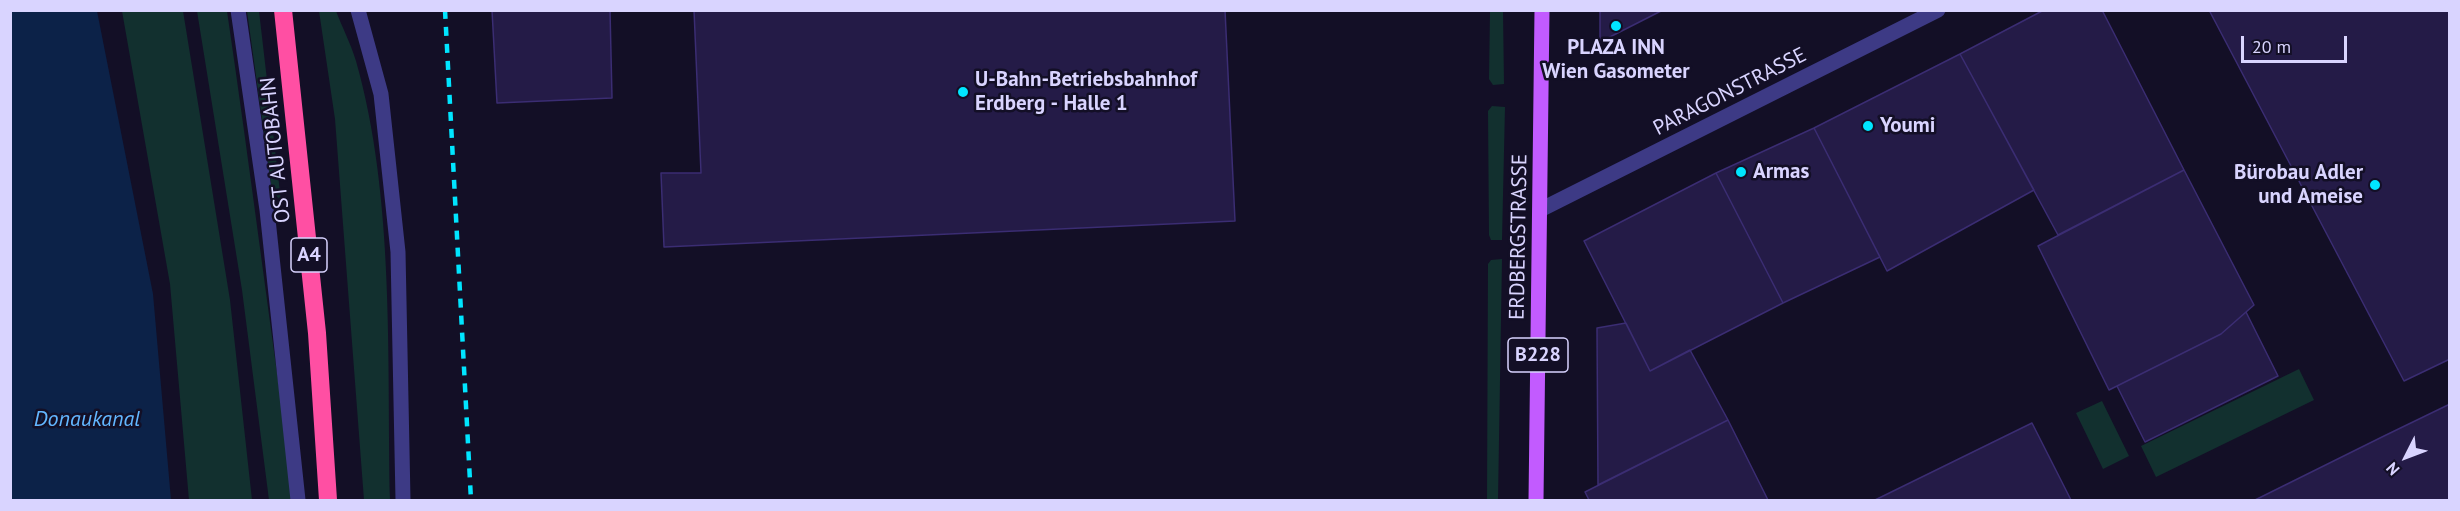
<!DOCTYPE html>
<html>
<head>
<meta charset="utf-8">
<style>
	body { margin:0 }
	#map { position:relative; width:2460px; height:511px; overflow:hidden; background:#130f26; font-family:"PT Sans",sans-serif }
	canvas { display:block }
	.frame { position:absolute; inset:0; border:12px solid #d9d4ff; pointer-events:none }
	.north { position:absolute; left:2376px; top:427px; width:60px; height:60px; -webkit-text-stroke:4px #130f26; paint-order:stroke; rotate:228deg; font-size:16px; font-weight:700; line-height:24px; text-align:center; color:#d9d4ff }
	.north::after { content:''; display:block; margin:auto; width:21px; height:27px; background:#d9d4ff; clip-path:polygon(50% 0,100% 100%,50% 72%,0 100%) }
	.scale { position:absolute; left:2241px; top:36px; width:106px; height:27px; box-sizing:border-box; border:3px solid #d9d4ff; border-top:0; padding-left:8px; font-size:18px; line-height:21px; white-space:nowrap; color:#d9d4ff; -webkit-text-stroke:4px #130f26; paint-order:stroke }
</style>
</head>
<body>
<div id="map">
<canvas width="2460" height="511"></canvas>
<div class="frame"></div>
<div class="north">N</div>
<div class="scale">20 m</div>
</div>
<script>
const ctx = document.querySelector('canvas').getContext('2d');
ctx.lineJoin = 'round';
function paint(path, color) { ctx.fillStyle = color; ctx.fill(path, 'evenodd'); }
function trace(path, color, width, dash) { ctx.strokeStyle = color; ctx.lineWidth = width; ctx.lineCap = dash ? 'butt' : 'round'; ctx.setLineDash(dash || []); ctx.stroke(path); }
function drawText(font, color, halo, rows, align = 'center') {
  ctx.font = font + ' "PT Sans",sans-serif'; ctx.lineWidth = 5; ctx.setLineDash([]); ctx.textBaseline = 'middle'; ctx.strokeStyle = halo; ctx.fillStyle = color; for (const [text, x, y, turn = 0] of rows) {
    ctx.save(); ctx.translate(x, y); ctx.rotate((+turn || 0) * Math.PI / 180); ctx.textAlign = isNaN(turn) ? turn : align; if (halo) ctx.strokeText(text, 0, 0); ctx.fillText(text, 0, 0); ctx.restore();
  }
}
const green = new Path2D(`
	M122,11H183L230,300L252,500H189L170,284Z
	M197,11H227C251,174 271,337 295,500H269L242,290Z
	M247,11H259L281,201L272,191Z
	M319,11H336C342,27 351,44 356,61C395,198 387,359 390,500H364L335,119Z
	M1490,11H1503L1504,84L1493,85L1489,79Z
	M1492,106L1505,107L1502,240H1491L1489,235L1488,111Z
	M1502,259L1498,500H1487L1488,264L1491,260Z
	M2299,369L2314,400L2156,477L2141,446Z
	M2102,401L2129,456L2103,469L2076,413Z`);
const water = new Path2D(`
	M10,11H97L153,294L171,500H11Z`);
const building = new Path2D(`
	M492,10H610L612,98L497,103Z
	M694,10H1225L1235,221L664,247L661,173H701Z
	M1600,10H1663L1600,42Z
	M2044,10H2102L2184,170L2058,235L1960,54Z
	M2209,10H2450V359L2404,381Z
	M1960,54L2034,190L1887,271L1814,128Z
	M1814,128L1880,257L1783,303L1716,173Z
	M2184,170L2254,305L2221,334L2109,390L2038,246Z
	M1716,173L1783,303L1650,371L1584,241Z
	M2246,312L2278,376L2145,442L2117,386L2221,334Z
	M1626,323L1650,371L1690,350L1728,420L1598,485L1597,328Z
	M2450,404V500H2255L2384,436Z
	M1728,420L1768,500H1589L1585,492Z
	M2032,423L2071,500H1875Z`);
const minor = new Path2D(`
	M238,10L267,210L298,500
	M358,10L381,94L398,252L403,500
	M1540,210L1938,10`);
const major = new Path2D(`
	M1536,500L1542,10`);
const highway = new Path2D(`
	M283,10L317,333L328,500`);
const rail = new Path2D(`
	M445,10L471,500`);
const markers = [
	[1616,26,6,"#00e5ff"],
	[963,92,6,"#00e5ff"],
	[1868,126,6,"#00e5ff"],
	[1741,172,6,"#00e5ff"],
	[2375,185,6,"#00e5ff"]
];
const shields = [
	[309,255,36],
	[1538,355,60]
];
const shieldNames = [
	["A4",309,255],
	["B228",1538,355]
];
const poiNames = [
	["PLAZA INN",1616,48,"center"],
	["Wien Gasometer",1616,72,"center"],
	["U-Bahn-Betriebsbahnhof",975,80],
	["Erdberg - Halle 1",975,104],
	["Youmi",1880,126],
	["Armas",1753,172],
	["Bürobau Adler",2363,173,"right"],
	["und Ameise",2363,197,"right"]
];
const streetNames = [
	["PARAGONSTRASSE",1730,92,-27],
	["OST AUTOBAHN",276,150,-96],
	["ERDBERGSTRASSE",1519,237,-89]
];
const waterNames = [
	["Donaukanal",87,420]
];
paint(green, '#12302f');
paint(water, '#0c2248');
paint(building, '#241b47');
trace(building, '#3b2d73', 1.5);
trace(minor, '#3d3a85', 15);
trace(major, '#c25bff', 15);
trace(highway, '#ff4fa3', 18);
trace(rail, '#00e5ff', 4.5, [9, 8]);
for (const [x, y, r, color] of markers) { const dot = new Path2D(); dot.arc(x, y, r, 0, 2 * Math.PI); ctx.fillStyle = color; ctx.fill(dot); trace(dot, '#130f26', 2); }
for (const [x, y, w] of shields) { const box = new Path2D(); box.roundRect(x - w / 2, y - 17, w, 34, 4.5); ctx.fillStyle = '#130f26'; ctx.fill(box); trace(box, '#d9d4ff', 1.5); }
drawText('bold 20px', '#d9d4ff', null, shieldNames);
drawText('bold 21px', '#d9d4ff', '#130f26', poiNames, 'left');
drawText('21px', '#d9d4ff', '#130f26', streetNames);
drawText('italic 22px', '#62b6ff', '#130f26', waterNames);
</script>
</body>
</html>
